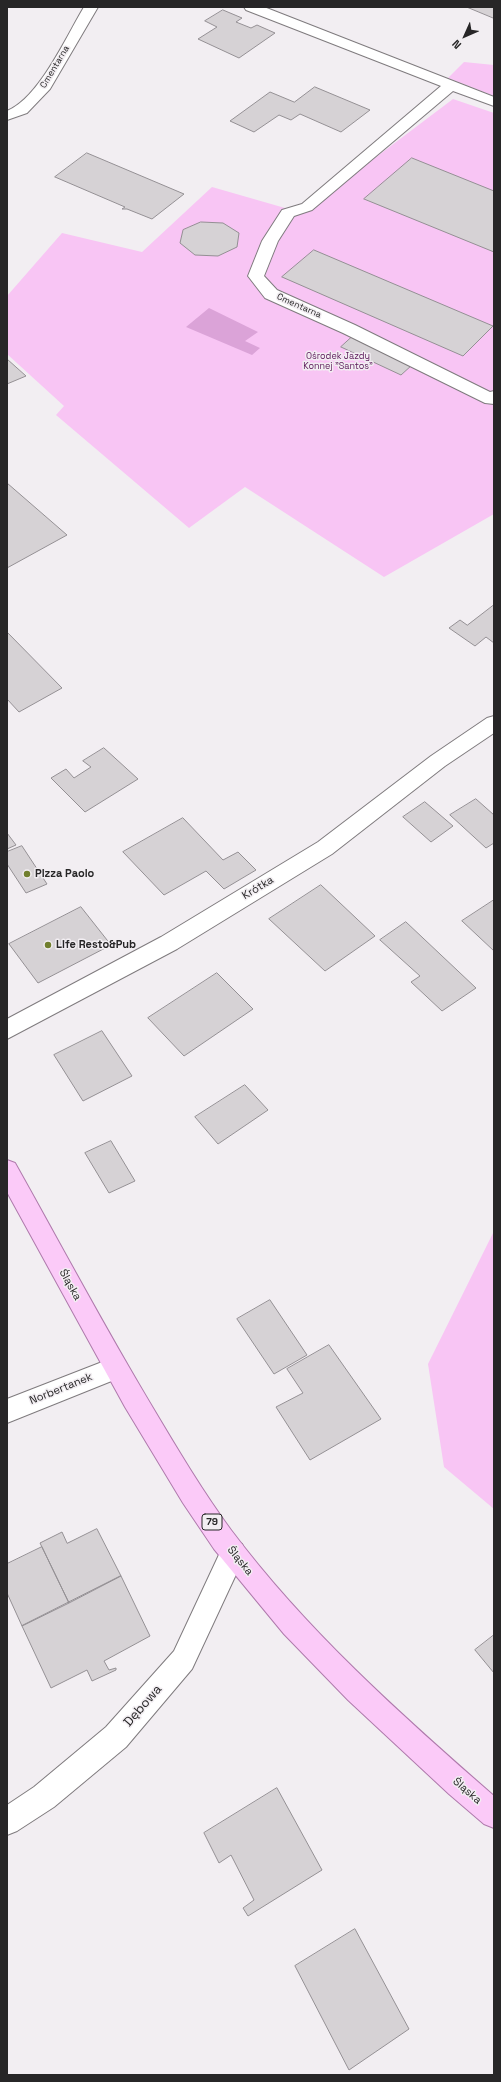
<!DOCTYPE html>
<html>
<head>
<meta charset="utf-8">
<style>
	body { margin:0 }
	#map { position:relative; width:501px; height:2082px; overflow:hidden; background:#f2eef2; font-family:"Space Grotesk",sans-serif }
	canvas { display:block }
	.frame { position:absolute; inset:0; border:8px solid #272627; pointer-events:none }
	.north { position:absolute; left:445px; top:16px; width:40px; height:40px; -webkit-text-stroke:3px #f2eef2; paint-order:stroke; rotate:225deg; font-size:11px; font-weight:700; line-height:16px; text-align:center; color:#272627 }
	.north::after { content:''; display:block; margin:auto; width:14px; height:18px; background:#272627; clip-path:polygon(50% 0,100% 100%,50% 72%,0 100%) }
</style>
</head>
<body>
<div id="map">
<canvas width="501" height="2082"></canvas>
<div class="frame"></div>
<div class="north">N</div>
</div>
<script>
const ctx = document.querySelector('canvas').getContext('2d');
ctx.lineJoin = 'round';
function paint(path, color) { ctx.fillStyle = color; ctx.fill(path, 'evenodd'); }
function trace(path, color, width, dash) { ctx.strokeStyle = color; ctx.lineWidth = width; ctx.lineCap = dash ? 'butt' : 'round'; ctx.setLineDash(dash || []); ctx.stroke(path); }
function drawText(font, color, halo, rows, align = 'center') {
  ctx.font = font + ' "Space Grotesk",sans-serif'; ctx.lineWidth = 3; ctx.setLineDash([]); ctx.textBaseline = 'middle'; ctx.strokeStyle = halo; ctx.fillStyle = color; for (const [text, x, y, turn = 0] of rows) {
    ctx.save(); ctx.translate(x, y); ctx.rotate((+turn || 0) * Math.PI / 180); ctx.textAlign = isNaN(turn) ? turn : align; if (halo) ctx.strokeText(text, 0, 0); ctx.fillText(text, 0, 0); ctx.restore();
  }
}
const green = new Path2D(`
	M464,62L494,65V96L448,78Z
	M453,99L494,113V514L384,577L245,487L189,528L56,415L64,406L7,354V296L62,233L142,252L212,187L285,208L306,210Z
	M494,1231V1509L444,1467L428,1364Z`);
const water = new Path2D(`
	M209,308L258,332L245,341L260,348L252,355L186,327Z`);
const building = new Path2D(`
	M467,7H494V18Z
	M223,10L242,18L236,22L251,28L257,25L275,33L239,58L198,39L217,27L205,21Z
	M315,87L370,110L341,132L300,114L291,120L279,115L254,132L230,121L270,92L294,102Z
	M87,153L184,194L152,219L127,209H122L125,207L55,177Z
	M412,158L494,191V252L364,199Z
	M201,222L223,223L239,233L237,247L218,256L195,255L180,243L183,230Z
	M314,250L493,326L463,356L282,277Z
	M352,337L412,365L401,375L341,347Z
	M7,359L26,376L7,384Z
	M7,483L67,535L7,568Z
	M494,605V643L486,637L475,646L449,628L460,620L467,625Z
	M7,632L62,688L19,712L7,699Z
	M104,748L138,779L85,812L51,778L66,769L74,778L91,767L83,761Z
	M476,799L494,815V843L486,848L450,815Z
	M425,802L453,826L431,842L403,817Z
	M183,818L223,860L238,852L256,870L224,889L206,871L164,895L123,852Z
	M7,833L16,845L7,849Z
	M22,846L47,884L26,893L7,864V852Z
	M321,885L375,936L325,971L269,919Z
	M494,900V951L462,921Z
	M81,907L111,945L38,983L9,944Z
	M406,922L476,988L442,1011L411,982L420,976L380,940Z
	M217,973L253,1009L184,1056L148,1018Z
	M102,1031L132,1076L83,1101L54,1055Z
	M245,1085L268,1110L218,1144L195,1117Z
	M111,1141L135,1181L109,1193L85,1153Z
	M270,1300L307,1355L274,1374L237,1319Z
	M329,1345L381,1419L310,1460L276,1407L303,1393L287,1369Z
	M97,1529L121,1576L69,1603L40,1543L62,1532L67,1543Z
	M42,1547L69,1603L22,1626L7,1593V1564Z
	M121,1576L150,1636L104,1661L109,1670L116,1668V1670L92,1681L87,1670L51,1688L22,1626Z
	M494,1635V1673L475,1650Z
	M277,1788L322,1870L248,1916L243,1908L254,1900L231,1855L219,1863L204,1833Z
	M355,1929L409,2029L349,2070L295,1966Z`);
const minor = new Path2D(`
	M84,7H98L50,89L27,113L7,120V111C39,98 66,37 84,7Z
	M244,7H264L494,97V106L453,91L312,210L294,216L278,241L264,276L277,290L355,325L490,392L494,391V404L485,403L343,333L265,298L248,276L262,241L282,210L302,204L441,86L246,10Z
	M494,716V733L445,766L332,854L177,949L7,1039V1019L161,937L318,842L431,756L487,718Z
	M115,1357L124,1360L127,1368L124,1376L7,1423V1399Z
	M233,1540L242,1544L246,1553L192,1669L126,1747L54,1807L17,1831L7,1835V1805L34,1787L106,1727L174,1651L224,1544Z`);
const primary = new Path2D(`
	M7,1160L15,1163C61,1245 105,1328 153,1408C178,1450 203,1492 231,1530C306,1630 400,1714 494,1796V1828L484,1824L449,1794L348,1700L284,1634L214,1549L183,1503L125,1407L7,1192Z`);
const markers = [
	[27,874,4,"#717f2e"],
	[48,945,4,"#717f2e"]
];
const farStreetnames = [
	["Cmentarna",55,67,-59],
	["Cmentarna",299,306,24]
];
const farParknames = [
	["Ośrodek Jazdy",338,357],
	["Konnej \"Santos\"",338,367]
];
const shields = [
	[212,1522,20]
];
const shieldNames = [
	["79",212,1522]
];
const poiNames = [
	["Pizza Paolo",35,874],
	["Life Resto&Pub",56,945]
];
const streetNames = [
	["Krótka",258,888,-31],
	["Śląska",70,1285,61],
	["Norbertanek",61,1389,-22],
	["Śląska",240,1561,51],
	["Śląska",467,1791,41]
];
const nearStreetnames = [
	["Dębowa",143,1706,-49]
];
paint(green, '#f8c5f4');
paint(water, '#dba3d8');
paint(building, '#d6d2d5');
trace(building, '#949094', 1);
trace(minor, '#7f7b7e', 2);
trace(primary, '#af7aac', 2);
paint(minor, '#fff');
paint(primary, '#fbcaf8');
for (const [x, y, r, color] of markers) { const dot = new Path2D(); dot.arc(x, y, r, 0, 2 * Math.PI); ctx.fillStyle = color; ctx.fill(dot); trace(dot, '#f2eef2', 1.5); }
drawText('9px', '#272627', '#f2eef2', farStreetnames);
drawText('9px', '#5c1a5a', '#f2eef2', farParknames);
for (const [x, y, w] of shields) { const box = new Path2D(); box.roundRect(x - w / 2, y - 8, w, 16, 3); ctx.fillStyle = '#f2eef2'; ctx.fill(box); trace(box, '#272627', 1); }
drawText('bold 10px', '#272627', null, shieldNames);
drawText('bold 11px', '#272627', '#f2eef2', poiNames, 'left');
drawText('11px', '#272627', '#f2eef2', streetNames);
drawText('13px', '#272627', '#f2eef2', nearStreetnames);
</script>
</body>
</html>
